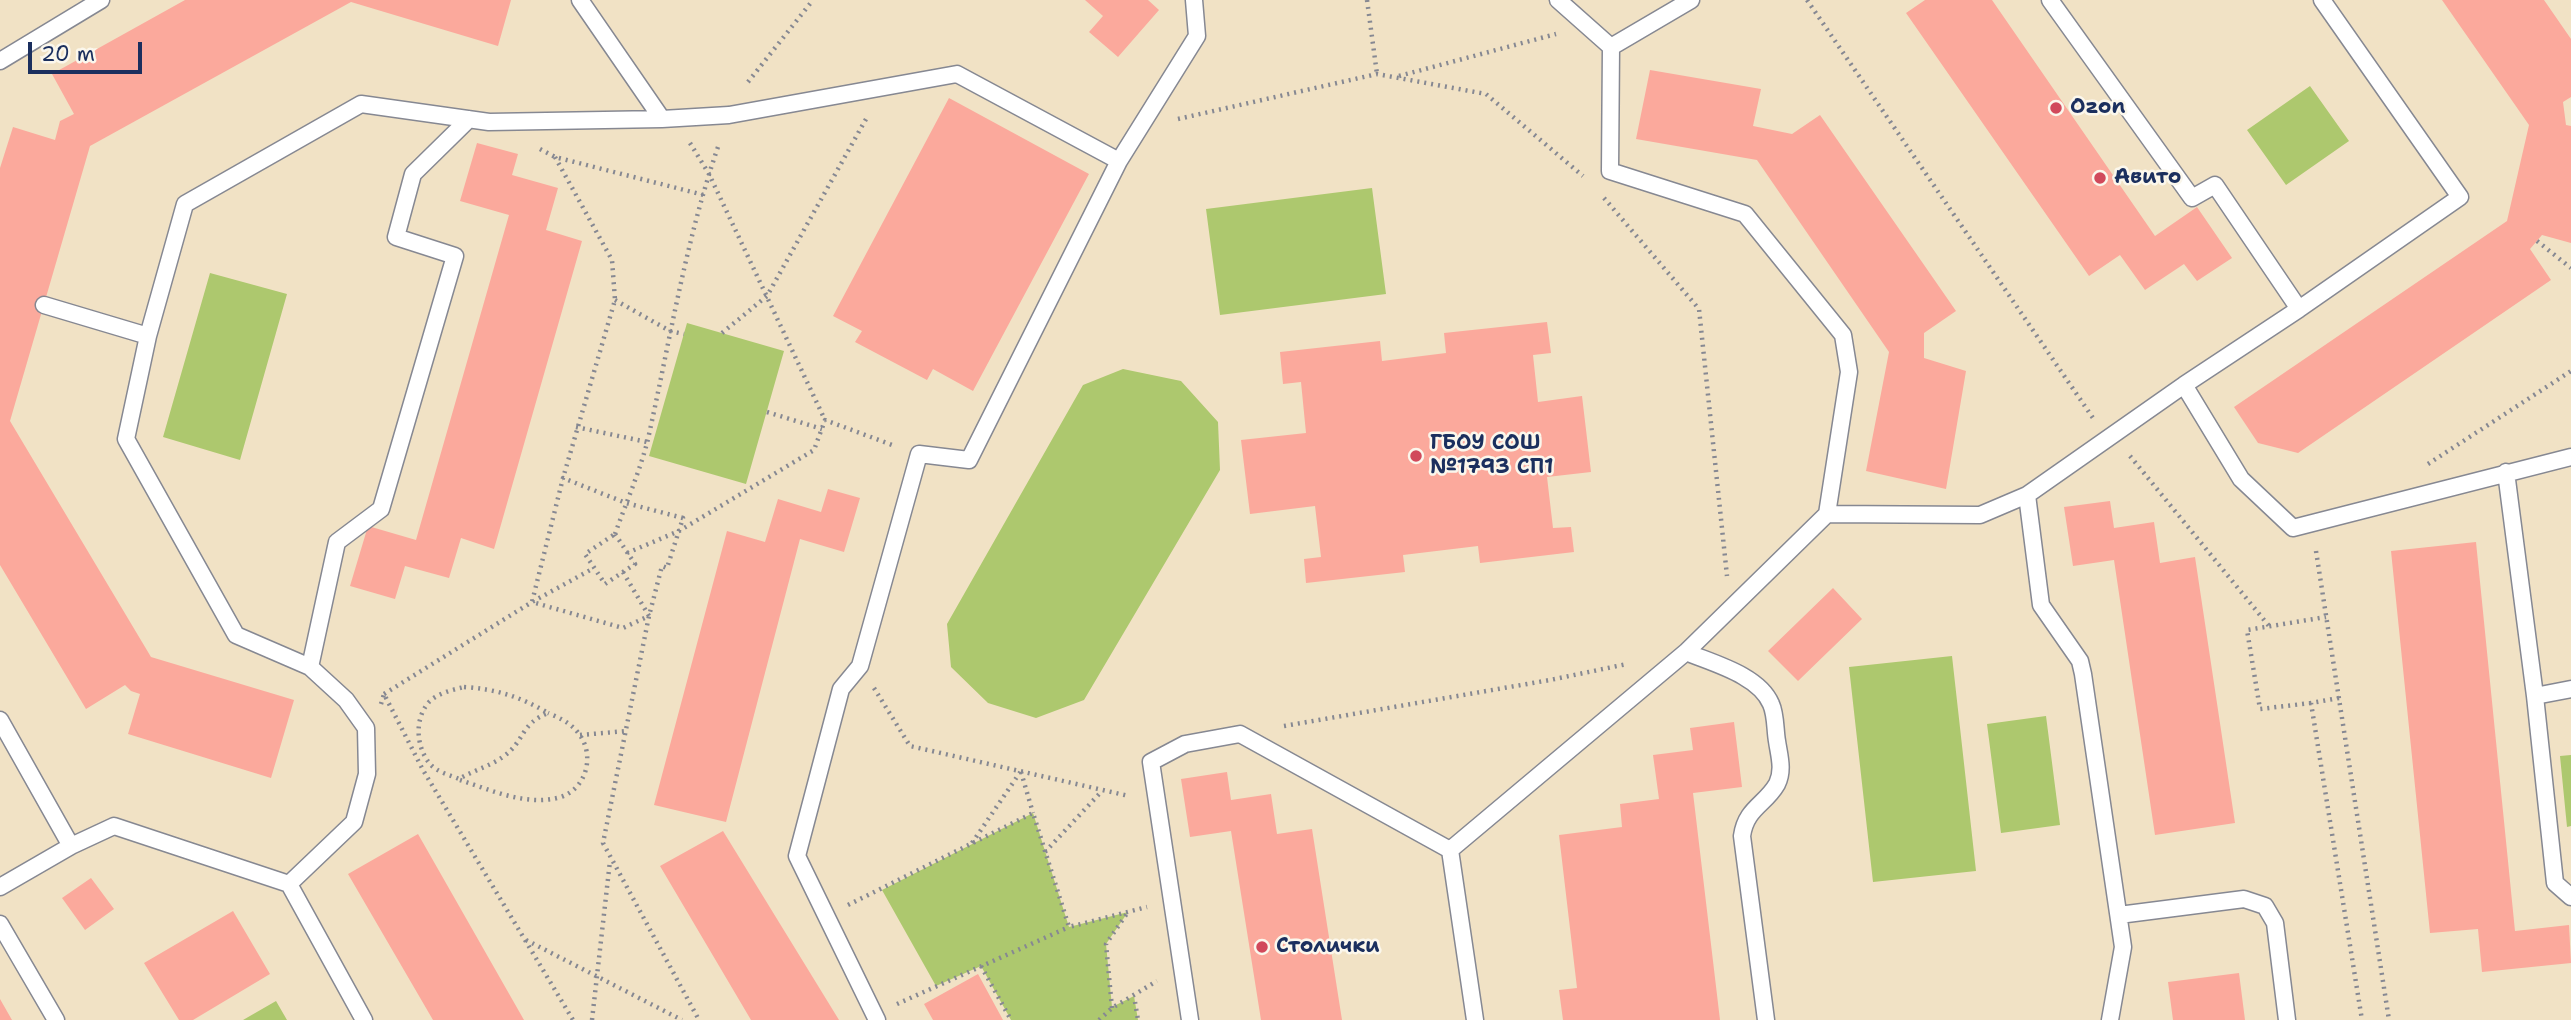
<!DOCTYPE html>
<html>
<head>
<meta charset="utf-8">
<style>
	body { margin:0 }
	#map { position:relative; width:2571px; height:1020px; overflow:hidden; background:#f1e2c5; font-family:"Shantell Sans",sans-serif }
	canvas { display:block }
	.scale { position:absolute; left:28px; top:42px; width:114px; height:32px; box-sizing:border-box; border:4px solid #1b2f5e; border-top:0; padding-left:9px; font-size:21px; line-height:24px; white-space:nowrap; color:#1b2f5e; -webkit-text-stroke:5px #fbf7ec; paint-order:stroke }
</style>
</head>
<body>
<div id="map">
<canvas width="2571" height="1020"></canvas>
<div class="scale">20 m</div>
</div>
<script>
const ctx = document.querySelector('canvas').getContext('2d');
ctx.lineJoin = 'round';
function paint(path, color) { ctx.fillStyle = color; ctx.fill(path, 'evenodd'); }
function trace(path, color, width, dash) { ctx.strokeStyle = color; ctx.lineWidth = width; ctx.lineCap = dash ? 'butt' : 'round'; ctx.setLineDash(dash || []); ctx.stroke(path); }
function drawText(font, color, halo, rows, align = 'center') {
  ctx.font = font + ' "Shantell Sans",sans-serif'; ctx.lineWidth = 5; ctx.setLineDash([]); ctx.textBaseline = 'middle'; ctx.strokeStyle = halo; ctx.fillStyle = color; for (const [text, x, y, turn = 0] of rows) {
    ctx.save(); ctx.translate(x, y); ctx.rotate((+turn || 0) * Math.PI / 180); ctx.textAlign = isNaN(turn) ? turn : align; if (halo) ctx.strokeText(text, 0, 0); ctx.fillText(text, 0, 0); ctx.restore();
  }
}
const green = new Path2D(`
	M2310,86L2349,141L2286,185L2247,130Z
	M1372,188L1386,294L1220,315L1206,209Z
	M210,273L287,294L240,460L163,437Z
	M687,323L784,351L746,484L649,456Z
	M1123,369L1181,381L1218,422L1220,470L1084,700L1036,718L988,703L951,667L947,624L1083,385Z
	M1952,656L1976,871L1873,882L1849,667Z
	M2046,716L2060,825L2001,833L1987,724Z
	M2571,755V826L2567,827L2560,756Z
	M1033,813L1069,927L1128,912L1106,944L1112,1007L1134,996L1138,1020H1011L981,966L936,986L882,890Z
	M276,1001L287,1020H243Z`);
const building = new Path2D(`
	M185,0H511L498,46L351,2L90,146L10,421L151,657L294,700L271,778L128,734L140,694L131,691L125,685L86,709L0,565V168L13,127L55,140L60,121L74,114L52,74Z
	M1085,0H1148L1159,10L1118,57L1089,32L1103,16Z
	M1925,0H1992L2155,236L2197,207L2232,258L2197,281L2184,264L2145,290L2120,255L2089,276L1906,13Z
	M2442,0H2544L2571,39V97L2563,102L2566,125L2571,126V243L2542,235L2530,249L2551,280L2298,453L2258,443L2234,407L2507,221L2529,125Z
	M1650,70L1761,89L1753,126L1792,134L1820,115L1956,311L1924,333V358L1966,371L1946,489L1866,471L1889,352L1757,160L1636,139Z
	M949,98L1089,174L973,391L933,369L927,380L855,342L862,331L833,316Z
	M477,143L518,154L512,175L558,188L546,230L582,241L494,549L461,538L449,578L405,566L395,599L350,586L368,526L416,540L509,215L460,201Z
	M1547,322L1551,353L1533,355L1538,402L1582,396L1591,472L1547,477L1553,528L1571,527L1574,552L1480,563L1478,546L1403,555L1405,572L1306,583L1304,559L1321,557L1315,506L1250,514L1241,440L1306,433L1301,382L1283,384L1280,352L1380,341L1382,361L1446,353L1444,333Z
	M828,489L860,498L844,552L800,539L726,822L654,805L727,531L765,542L778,499L821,512Z
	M2110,501L2114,528L2154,522L2160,563L2195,557L2235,823L2155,835L2114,560L2073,566L2064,507Z
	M2476,542L2515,931L2569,925L2571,963L2482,972L2478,929L2430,933L2391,551Z
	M1833,588L1862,619L1798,681L1768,651Z
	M1734,722L1742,787L1693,793L1720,1020H1563L1559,990L1577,988L1559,835L1622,827L1620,804L1659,799L1653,755L1693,750L1690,728Z
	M1227,772L1231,800L1271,794L1277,834L1312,829L1342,1020H1261L1231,831L1190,837L1181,779Z
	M723,831L839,1020H751L660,866Z
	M418,834L524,1020H433L348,874Z
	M91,878L114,909L85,930L62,898Z
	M233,911L270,974L193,1020H179L144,963Z
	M2239,973L2245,1020H2173L2168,982Z
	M978,974L1003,1020H933L924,1004Z
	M0,999L12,1020H0Z`);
const path = new Path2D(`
	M1367,0L1377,74
	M1807,0L2093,418
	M1399,76L1556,34
	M748,82L813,0
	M1178,119L1377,74L1486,94L1583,176
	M690,143L709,174L825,420
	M540,149L555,157L704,195
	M555,157L612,260L615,300L563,478
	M1604,198L1699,309L1727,576
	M2537,241L2571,268
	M615,300L670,331L684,334
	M722,333L767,296L866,119
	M767,412L822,429
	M576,427L647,442
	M2130,456L2269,626
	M2428,464L2571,371
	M615,534C626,503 640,471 648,439C670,340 686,239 719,144
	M615,534L635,564L605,584L585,554Z
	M2316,551L2389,1020
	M627,553L679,531L814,450L825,420L895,446
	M623,572L649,616L623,628L532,602L563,478L626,503L683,518L667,568L662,566L649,616L603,843L699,1020
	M464,687C496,689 521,697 548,713C520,724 525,741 504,756C491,766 474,770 459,779C450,775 437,772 430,764C416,747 414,719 429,702C438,693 452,690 464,687Z
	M874,688L910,746L1129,796
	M384,694L532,602L594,568
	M2339,698L2311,703L2362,1020
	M2311,703L2260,709L2247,630L2326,617
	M381,704L384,694L423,770L573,1020
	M1284,726L1550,680L1627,664
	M580,735L627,731
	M1021,772L1033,813
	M460,780C491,790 527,807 561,797C587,788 595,755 579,734C571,723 560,718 548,713
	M972,843L1021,771
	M1045,852L1102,791
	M848,905L1033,813L1069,927L1147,907
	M526,940L682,1020
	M981,966L1011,1020
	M1135,1002L1138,1020
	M897,1004L1069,927
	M1112,1008L1106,944L1128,912
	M592,1020L610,861
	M1099,1020L1112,1008L1157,981`);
const lane = new Path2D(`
	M580,0L662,119
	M1558,0L1611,47
	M1691,0L1611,47L1610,171L1745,214L1843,335L1849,372L1827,514
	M2050,0L2192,198L2215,185L2299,309
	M0,61L101,0
	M1119,161L1197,36L1194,0
	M44,305L148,336
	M2184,385L2299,309L2460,197L2322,0
	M2506,472L2535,696L2555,883L2571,897
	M2027,495L2041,605L2080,661L2083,674L2123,947L2110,1020
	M1686,652C1712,663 1759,675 1771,704C1776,715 1775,730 1777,741C1779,755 1784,770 1777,784C1765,805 1746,808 1742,836L1766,1020
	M310,667L337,542L381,509L455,256L396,237L413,174L469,119
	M2535,696L2571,689
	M0,720L71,846
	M289,884L364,1020
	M0,887L71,846L114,826L289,884L354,822L367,774L366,728L346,700L310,667L236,635L126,439L148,336L185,204L361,104L489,122L662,119L729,115L957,74L1119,161L969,460L919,454L860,666L841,689L797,856L877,1020
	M2119,915L2244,899L2265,906L2275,923L2287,1020
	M0,924L56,1020
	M1190,1020L1151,762L1185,744L1240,734L1450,850
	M1475,1020L1450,850L1686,652L1827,514L1980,515L2027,495L2184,385L2241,479L2293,528L2571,457`);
const markers = [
	[2056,108,7,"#d1495b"],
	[2100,178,7,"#d1495b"],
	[1416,456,7,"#d1495b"],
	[1262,947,7,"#d1495b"]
];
const poiNames = [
	["Ozon",2070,108],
	["Авито",2114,178],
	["ГБОУ СОШ",1430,444],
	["№1793 СП1",1430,468],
	["Столички",1276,947]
];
paint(green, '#adc86e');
paint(building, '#fba99c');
trace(lane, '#868892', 19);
trace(path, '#868892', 4.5, [2, 5]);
trace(lane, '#fff', 16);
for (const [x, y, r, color] of markers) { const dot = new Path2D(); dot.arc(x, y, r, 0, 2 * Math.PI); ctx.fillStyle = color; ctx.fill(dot); trace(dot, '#fbf7ec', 2.5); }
drawText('bold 21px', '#1b2f5e', '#fbf7ec', poiNames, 'left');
</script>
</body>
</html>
